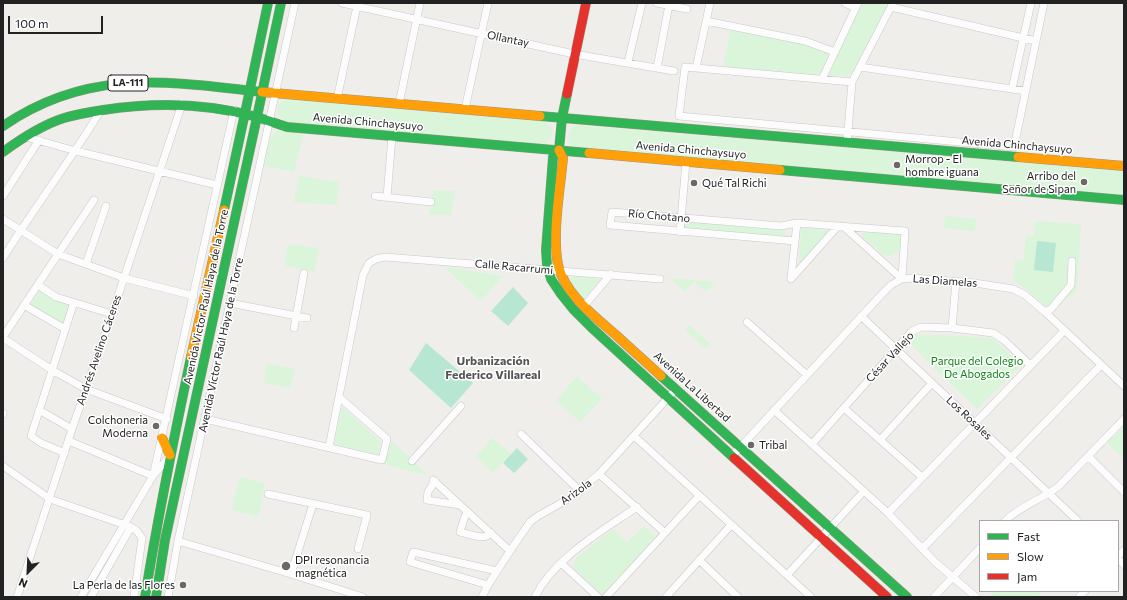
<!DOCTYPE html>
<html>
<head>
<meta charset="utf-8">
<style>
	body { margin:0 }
	#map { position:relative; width:1127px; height:600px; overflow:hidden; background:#f0eeeb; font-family:Commissioner,sans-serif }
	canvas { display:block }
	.frame { position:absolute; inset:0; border:4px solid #222; pointer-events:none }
	.legend { position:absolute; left:979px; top:520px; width:140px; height:72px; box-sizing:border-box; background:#fff; border:1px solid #a7a7a7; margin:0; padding:5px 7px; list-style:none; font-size:12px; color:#222 }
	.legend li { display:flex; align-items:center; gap:8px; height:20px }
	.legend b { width:20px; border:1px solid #a7a7a7 }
	.north { position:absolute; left:8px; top:552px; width:40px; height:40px; -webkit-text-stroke:3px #fff; paint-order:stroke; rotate:204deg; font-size:11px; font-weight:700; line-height:16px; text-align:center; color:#222 }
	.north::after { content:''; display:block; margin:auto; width:14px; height:18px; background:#222; clip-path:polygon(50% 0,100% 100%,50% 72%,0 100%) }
	.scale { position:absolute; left:8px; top:16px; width:95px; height:18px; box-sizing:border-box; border:2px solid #222; border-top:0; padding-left:5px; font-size:12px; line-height:14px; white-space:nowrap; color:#222; -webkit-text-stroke:3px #fff; paint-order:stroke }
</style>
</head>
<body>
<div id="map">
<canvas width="1127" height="600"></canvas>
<div class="frame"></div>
<ul class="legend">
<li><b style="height:5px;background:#30b455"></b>Fast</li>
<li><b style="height:5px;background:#ff9f0a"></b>Slow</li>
<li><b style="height:5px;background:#e5322d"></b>Jam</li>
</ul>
<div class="north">N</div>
<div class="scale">100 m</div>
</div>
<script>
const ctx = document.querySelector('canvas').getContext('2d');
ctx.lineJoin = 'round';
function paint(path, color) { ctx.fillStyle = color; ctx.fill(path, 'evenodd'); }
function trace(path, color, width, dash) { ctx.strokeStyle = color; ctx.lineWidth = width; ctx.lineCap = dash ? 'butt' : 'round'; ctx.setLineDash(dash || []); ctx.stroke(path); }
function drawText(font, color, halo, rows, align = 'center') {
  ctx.font = font + ' Commissioner,sans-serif'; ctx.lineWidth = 3; ctx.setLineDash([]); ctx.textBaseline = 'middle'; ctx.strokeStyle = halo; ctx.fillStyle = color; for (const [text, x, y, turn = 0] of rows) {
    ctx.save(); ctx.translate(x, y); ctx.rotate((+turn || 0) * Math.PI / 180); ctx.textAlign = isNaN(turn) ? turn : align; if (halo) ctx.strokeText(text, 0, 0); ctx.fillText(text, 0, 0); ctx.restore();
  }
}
const park = new Path2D(`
	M862,3H892L858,68L847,76L830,75L829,73Z
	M731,28L796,41L827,52L830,56L821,75L723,67Z
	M286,99L543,121L551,127C554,136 550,143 542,145L286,122C275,117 275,103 286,99Z
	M576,125L1124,171V196L576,148L572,146C566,138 568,130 576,125Z
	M277,131L304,132L294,172L262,165L269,139Z
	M299,176L339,182L337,205L294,202Z
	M433,190L455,191L451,216L429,214Z
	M945,216L976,219L975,231L944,228Z
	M686,221L786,231L785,237L684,228Z
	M1035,221L1081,224L1077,290L1051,313C1039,301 1028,288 1013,281L1015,260L1023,261L1026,235L1034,236Z
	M801,228L828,230L829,233L802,263L799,262Z
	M865,231L901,234L900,251L891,256H885L862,237V235Z
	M292,245L319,248L314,272L285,265L287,247Z
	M443,266L503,276L481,301Z
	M567,276L602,279L584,299Z
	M669,278L715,282L706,292L694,282L685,292Z
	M40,290L73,304L64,325L30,305Z
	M689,325L711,344L706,349L685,330Z
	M917,334L993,338L1022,365L977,409L908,342Z
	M267,363L295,369L290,388L264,383Z
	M577,376L602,399L580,422L556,401Z
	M343,407L381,442L378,455L334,444L341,409Z
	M1124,426V459L1107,443Z
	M492,438L511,454L493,473L476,457Z
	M392,441L427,474L425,475L384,464Z
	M240,477L265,483L258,517L232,510Z
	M644,526L657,538L603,596L573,567L575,559L613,529L627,542Z
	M993,591H1043L1038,597H987Z`);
const pitch = new Path2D(`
	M1037,241L1056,243L1053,272L1034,270Z
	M513,287L528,303L508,326L491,311Z
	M426,343L473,383L451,408L409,370Z
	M517,448L528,459L514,473L503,463Z`);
const street = new Path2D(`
	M342,3L574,54L674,71
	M657,3L687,9
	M845,3L856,8
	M893,3L852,82L685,67L679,116L1014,147L1044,3
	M891,7L1036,41
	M706,21L805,41L835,52
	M628,62L642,3
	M860,67L1026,91
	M657,68L669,5
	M696,68L710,3
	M822,79L858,3
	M1012,89L1031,3
	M337,99L357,6
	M399,104L420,3
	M465,109L488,3
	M26,137L76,151L217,185
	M847,143L852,82
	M3,196L39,140
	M375,196L431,202
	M387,197L392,137
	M3,219L58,254L124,278L194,296
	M844,227L902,279
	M680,232L686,162
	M795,241L610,225L612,212L781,226L797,223L905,231L902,279
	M3,258C34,208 70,161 101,110
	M86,264L106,206
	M791,278L797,223
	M791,279L838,226
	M38,285L56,297L112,314
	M230,303L307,318
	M24,305L65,329
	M584,306L611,274
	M1045,312L1051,309L1071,285L1072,261
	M861,316L1078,521
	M747,322L807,375
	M294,328L304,273
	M952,328L956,281
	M3,337L94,200
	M3,338L52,370L86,389L167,419
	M844,408L922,477
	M39,410L72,429
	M774,410L888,513L935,562L976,597
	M3,414V413
	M205,419L382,460L387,439L339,397
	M521,434L580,491
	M634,436L811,597
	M880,440L932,383
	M69,441L153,476
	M812,444L911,332L921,327L952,328L993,333L1004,340L1030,365
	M329,447L363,275L369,263L376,259L385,257L660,279
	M65,453L41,443L31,436L74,302
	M733,455L882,294L891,285L902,279L913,278L975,283L1013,289L1025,295L1045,312L1124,386
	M1088,456L1124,492
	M412,461L461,406
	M3,466L50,499L131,527L137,531L142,538L134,597
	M599,474L665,533
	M153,476L234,110
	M433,480L510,551
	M435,481L428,492L427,500L460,505
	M268,494L367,515L358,549
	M468,512L465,516L460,532C469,534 484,541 491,533
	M888,513L1064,331
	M1005,521C1020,506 1043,499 1059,486L1124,419
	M178,541L291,574L363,597
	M922,549L1101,365
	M1118,556L1124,550
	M1118,559L1124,565
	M699,560L738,597
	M561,563L598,597
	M291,574L313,504
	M787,575L864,491
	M488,585L410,562L413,552L497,571
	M17,597L72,429L112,314L182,104
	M81,597L153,476L169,457
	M91,597L131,527
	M168,597L178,541L295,3
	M482,597L488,585L512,548L530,522L538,516L570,498L599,474L676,389
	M535,597C554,558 602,531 637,507
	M606,597L699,496
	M666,597L731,525
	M934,597L980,548
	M1079,597L1085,591`);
const fast = new Path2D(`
	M567,94L562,118L559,150L553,157L546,250L547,265L551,279L561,294L573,309L592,328L734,458
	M245,113L268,3
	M540,116L1018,157
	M257,117L287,127L589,153
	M3,126C88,68 166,81 262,92
	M3,152C22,138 42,125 64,118C77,114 90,112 103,110C155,102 207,103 257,117L281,3
	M780,170L1124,200
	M224,210L245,113
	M661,376L907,597
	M145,597C158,516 174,437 191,357
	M156,597L165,540L257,117`);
const slow = new Path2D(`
	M262,92L540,116
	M559,150L563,158C560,191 552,232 558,265C565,294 594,316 616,335C631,349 646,362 661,376
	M589,153L780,170
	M1018,157L1124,166
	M191,357L224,210
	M162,438L170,455`);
const jam = new Path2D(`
	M567,94L586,3
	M734,458L887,597`);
const markers = [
	[897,165,4,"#6a6968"],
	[1084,182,4,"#6a6968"],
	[694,183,4,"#6a6968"],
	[156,426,4,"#6a6968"],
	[751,445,4,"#6a6968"],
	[286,566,5,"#6a6968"],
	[183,585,4,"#6a6968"]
];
const shields = [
	[128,83,40]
];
const shieldNames = [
	["LA-111",128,83]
];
const streetNames = [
	["Ollantay",508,39,12],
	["Avenida Chinchaysuyo",368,122,5],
	["Avenida Chinchaysuyo",1017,145,5],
	["Avenida Chinchaysuyo",691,150,5],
	["Río Chotano",659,216,5],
	["Calle Racarrumi",514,267,5],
	["Las Diamelas",945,281,4],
	["Avenida Victor Raúl Haya de la Torre",206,297,-78],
	["Avenida Víctor Raúl Haya de la Torre",221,345,-78],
	["Andrés Avelino Cáceres",99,350,-71],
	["César Vallejo",890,357,-47],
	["Avenida La Libertad",692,387,42],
	["Los Rosales",969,418,43],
	["Arizola",576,492,-36]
];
const poiNames = [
	["Morrop - El",905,159],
	["hombre iguana",905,172],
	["Arribo del",1076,176,"right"],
	["Señor de Sipan",1076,189,"right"],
	["Qué Tal Richi",702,183],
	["Colchoneria",148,420,"right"],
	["Moderna",148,433,"right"],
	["Tribal",759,445],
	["DPI resonancia",295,560],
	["magnética",295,573],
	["La Perla de las Flores",175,585,"right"]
];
const parkNames = [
	["Parque del Colegio",977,361],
	["De Abogados",977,374]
];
const neighbourhoodNames = [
	["Urbanización",493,361],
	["Federico Villareal",493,375]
];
paint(park, '#daf5da');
paint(pitch, '#b7e6d2');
trace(street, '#c9c8c7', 8);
trace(fast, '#999a82', 10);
trace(slow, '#999a82', 10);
trace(jam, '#999a82', 10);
trace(street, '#fdfcfc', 7);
trace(fast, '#30b455', 9);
trace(slow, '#ff9f0a', 9);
trace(jam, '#e5322d', 9);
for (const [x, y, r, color] of markers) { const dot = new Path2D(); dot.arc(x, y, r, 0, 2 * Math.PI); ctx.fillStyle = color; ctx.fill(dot); trace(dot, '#fff', 1.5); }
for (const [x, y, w] of shields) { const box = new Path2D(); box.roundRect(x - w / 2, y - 8, w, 16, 3); ctx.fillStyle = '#fff'; ctx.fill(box); trace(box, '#222', 1); }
drawText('bold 10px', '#222', null, shieldNames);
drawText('11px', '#222', '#fff', streetNames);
drawText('11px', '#222', '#fff', poiNames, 'left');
drawText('11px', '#0c8416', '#fff', parkNames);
drawText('bold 12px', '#555', '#fff', neighbourhoodNames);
</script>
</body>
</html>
